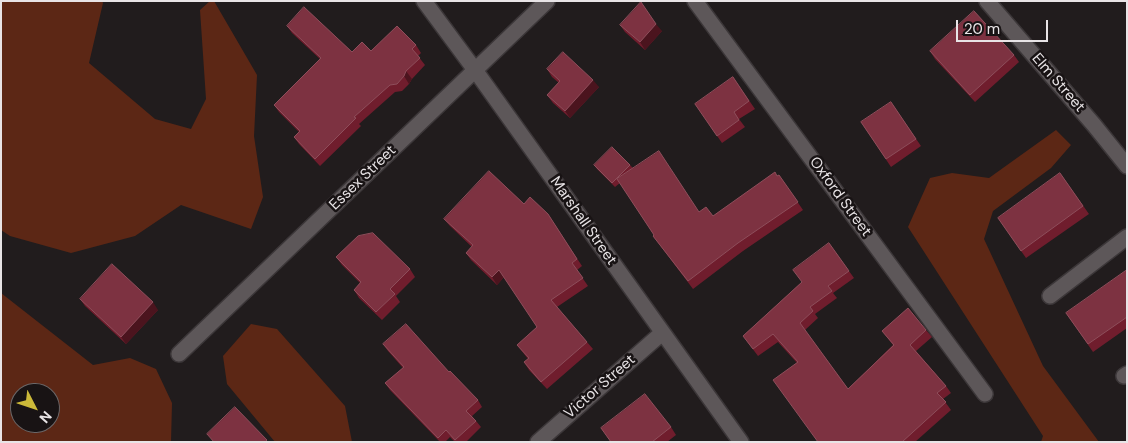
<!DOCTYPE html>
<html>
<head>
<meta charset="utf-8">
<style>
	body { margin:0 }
	#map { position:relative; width:1128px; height:443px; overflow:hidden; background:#211c1d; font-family:"DM Sans",sans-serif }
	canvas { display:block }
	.frame { position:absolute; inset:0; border:2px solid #e8e4e6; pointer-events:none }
	.north { position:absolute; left:10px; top:383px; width:50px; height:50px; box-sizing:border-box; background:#181314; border:1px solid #6b6768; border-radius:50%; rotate:131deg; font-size:14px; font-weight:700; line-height:20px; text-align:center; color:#e8e4e6 }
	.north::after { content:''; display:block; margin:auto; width:18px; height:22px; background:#ccb939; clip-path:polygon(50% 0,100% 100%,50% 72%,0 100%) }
	.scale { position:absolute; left:956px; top:20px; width:92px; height:22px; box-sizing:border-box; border:2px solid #e8e4e6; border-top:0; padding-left:6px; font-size:15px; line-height:18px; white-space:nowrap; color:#e8e4e6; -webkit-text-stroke:4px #181314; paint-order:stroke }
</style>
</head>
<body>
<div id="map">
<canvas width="1128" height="443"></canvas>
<div class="frame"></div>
<div class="north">N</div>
<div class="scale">20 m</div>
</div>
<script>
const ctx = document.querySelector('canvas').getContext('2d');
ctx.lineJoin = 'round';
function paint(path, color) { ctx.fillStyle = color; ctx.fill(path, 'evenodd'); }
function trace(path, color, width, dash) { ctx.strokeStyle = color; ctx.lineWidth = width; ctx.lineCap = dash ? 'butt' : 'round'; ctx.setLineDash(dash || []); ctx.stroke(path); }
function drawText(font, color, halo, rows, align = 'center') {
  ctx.font = font + ' "DM Sans",sans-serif'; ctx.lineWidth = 5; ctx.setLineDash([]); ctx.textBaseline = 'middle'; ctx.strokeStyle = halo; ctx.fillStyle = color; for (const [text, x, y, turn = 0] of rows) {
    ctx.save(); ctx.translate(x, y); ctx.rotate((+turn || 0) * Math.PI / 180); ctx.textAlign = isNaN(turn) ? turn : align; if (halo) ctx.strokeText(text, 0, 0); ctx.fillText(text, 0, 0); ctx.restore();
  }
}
const green = new Path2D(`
	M1,1H102L103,3L89,63L155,119L191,129L206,99L200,10L210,1H214L257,75L254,136L263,197L251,229L181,205L135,236L71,253L10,236L1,230Z
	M1056,130L1071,145L1051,168L993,211L984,239L1043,366L1099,442H1041L1043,436L908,227L930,178L952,173L989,178Z
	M1,293L93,365L130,358L156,369L172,403L171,442H1ZM20,393H50V423H20Z
	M251,324L277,329L345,406L352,442H275L227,384L223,356Z`);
const lane = new Path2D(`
	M1050,296L1127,237
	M1124,376L1127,374`);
const street = new Path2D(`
	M424,1L475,70L741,442
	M695,1L985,394
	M987,1L1094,125L1127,166
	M179,354L547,1
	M538,442L662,333`);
const wall = new Path2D(`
	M620,25L662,31L645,50L625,32Z
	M287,26L352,52L371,51L416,45L421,53L418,56L425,65L412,79L409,84L402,91L395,92L359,124L361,126L320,166L299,144L294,137L299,132L279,112L274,105L320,59L292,33Z
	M930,51L1014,55L1019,62L975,102L935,59Z
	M547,69L599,87L570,118L553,103L547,95L559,83L552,77Z
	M733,77L755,109L739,119L745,127L722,143L695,104Z
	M891,102L921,146L891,167L861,122Z
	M594,165H630L633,168L699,212L713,216L779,175L803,210L743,251L693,289L653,236L654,235L620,183L615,187L597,169Z
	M1060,173L1089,214L1026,258L998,218Z
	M524,204L548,214L582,266L577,270L588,286L557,307L593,349L547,389L529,370L524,362L528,359L517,345L537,327L504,277L497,285L471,260L466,253L472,247L450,226L444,219Z
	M829,243L854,278L833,293L837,298L815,314L818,318L805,330L848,389L893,345L882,331L926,330L932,337L916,351L946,386L951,393L943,399L951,410L915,442H818L797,363L778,342L758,356L743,336L802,282Z
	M336,257L410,269L415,277L396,296L400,302L382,320L359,298L354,290L360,283L342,265Z
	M1127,270V328L1093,352L1066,313Z
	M80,299L158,310L126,344L85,306Z
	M383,344L449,372L478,400L482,407L472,416L481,427L466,442H455L450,437L445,442H440L390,390L385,383L403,368L388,351Z
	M671,427L676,435L667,442H611L601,428Z`);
const shadedWall = new Path2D(`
	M656,24L662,31L645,50L640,42Z
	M406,71L412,79L409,84L404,76Z
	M593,80L599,87L570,118L565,111Z
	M499,270L504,277L497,285L492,277Z
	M153,302L158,310L126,344L121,337Z`);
const building = new Path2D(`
	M641,2L656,24L640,42L620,25Z
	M304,7L352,52L362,42L371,51L397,26L416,45L412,49L420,58L406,71L404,76L397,84L390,85L354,117L356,118L315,159L294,137L300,131L274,105L321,58L287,26Z
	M974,11L1014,55L970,95L930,51Z
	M563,52L593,80L565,111L547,95L560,81L547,69Z
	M733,77L749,101L734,112L739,120L717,136L695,104Z
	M891,102L916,139L886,159L861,122Z
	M612,147L630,165L612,183L594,165Z
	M659,151L699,212L706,207L713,216L775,172L777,176L779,175L798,202L738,243L688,281L653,236L654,235L617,179Z
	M489,171L524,204L530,197L548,214L577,259L572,263L583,278L551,300L587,342L541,382L524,362L529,358L517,345L537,327L499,270L492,277L466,253L473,245L444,219Z
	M1060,173L1083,206L1021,251L998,218Z
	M373,233L410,269L390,289L395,294L376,312L354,290L361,282L336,257L358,236Z
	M829,243L849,271L828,286L832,291L810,307L813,311L800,323L848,389L894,345L882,331L908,308L926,330L910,345L946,386L937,393L946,402L902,442H818L773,380L798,362L773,334L753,349L743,336L802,282L793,270Z
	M112,264L153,302L121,337L80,299Z
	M1127,270V317L1088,344L1066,313Z
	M406,324L449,372L450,371L478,400L466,411L476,421L455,440L446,430L438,438L385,383L404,367L383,344Z
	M645,394L671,427L652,442H611L601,428Z
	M235,407L267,440L265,442H214L207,434Z`);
const streetNames = [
	["Elm Street",1058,83,49],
	["Essex Street",363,178,-44],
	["Oxford Street",840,197,54],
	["Marshall Street",583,221,55],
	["Victor Street",600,387,-41]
];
paint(green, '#5c2715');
trace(lane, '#3c3739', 18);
trace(street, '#3c3739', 18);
trace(lane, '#5d5759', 15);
trace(street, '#5d5759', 15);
paint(wall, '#701d2d');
paint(shadedWall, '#4b141e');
paint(building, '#7d3241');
trace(building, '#8e4e5b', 1);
drawText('15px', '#e8e4e6', '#181314', streetNames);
</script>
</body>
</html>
